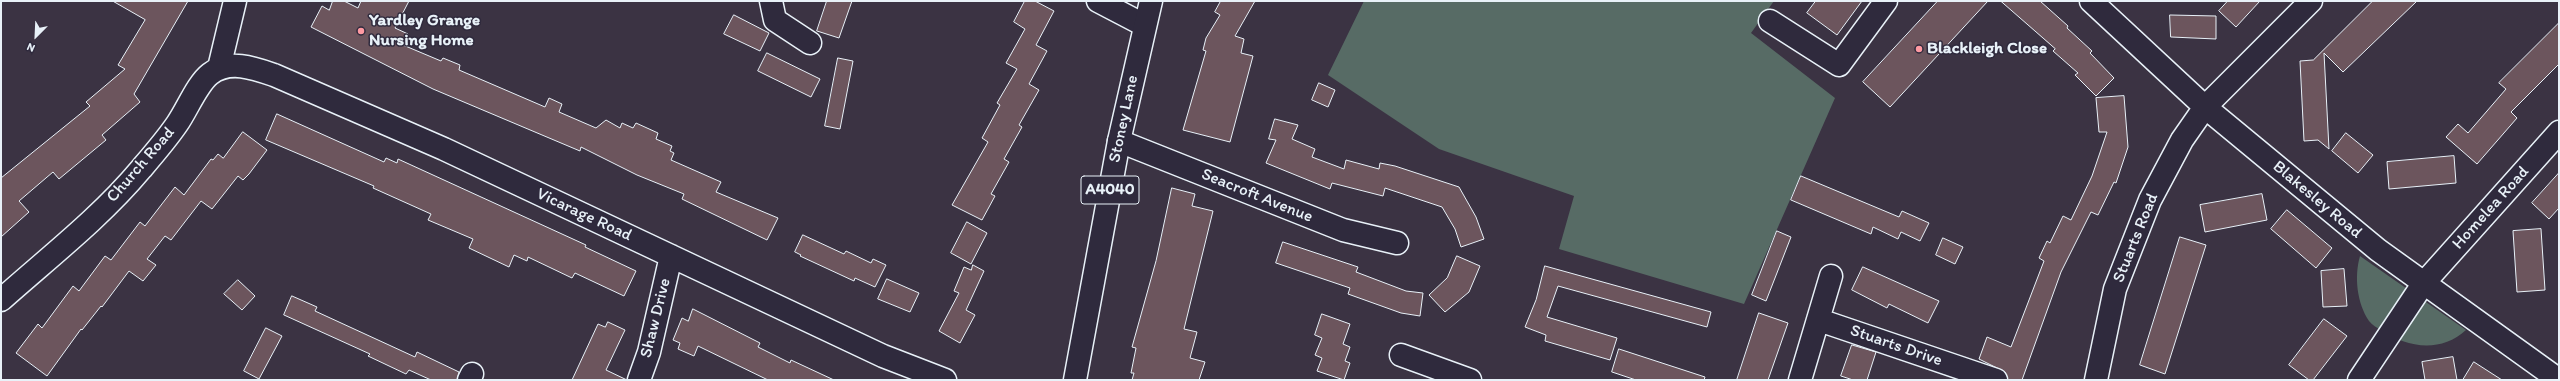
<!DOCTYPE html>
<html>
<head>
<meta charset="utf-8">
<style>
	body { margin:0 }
	#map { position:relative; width:2560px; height:381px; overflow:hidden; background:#3b3343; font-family:Itim,sans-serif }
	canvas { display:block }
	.frame { position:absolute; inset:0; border:2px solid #e8f1f8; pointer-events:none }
	.north { position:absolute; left:16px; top:16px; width:40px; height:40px; -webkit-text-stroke:3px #2f2a3d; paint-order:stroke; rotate:204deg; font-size:11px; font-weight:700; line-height:16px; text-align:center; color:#e8f1f8 }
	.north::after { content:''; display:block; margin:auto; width:14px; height:18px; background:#e8f1f8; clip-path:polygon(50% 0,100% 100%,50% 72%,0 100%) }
</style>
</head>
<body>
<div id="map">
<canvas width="2560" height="381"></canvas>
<div class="frame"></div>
<div class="north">N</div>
</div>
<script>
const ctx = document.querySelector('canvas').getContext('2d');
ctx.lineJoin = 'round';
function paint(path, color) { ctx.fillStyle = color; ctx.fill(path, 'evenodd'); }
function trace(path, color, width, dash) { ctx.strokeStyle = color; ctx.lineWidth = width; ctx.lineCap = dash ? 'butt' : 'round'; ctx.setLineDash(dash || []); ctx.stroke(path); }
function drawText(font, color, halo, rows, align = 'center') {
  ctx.font = font + ' Itim,sans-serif'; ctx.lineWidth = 3; ctx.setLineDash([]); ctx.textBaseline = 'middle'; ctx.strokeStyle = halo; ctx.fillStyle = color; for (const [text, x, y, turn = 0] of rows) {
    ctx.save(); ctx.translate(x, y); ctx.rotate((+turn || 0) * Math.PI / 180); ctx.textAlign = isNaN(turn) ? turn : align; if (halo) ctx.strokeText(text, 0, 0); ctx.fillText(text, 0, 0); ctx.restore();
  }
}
const green = new Path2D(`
	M1364,1H1774L1751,33L1835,98L1744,304L1559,249L1574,196L1439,149L1328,75Z
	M2360,256L2466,330C2441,353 2407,348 2381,330C2377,328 2372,325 2369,321C2357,303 2354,277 2360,256Z`);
const building = new Path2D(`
	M113,1H188L134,94L140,102L102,135L106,140L59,179L53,172L19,201L29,212L1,237V178L90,106L86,102L125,69L118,65L145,20Z
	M333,1H344L358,8L361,1H409L395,28L408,34L403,45L441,61L443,58L460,65L459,70L545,107L549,98L562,104L559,112L596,128L606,120L620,128L622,123L633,128L636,123L658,133L656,139L672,146L670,151L674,153L671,160L721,182L716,192L778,218L767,240L682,199L684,194L637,175L581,147L580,151L433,89L311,27L322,6L329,10Z
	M827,1H852L839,38L817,31Z
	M1025,1H1035L1054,11L1036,45L1047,51L1029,84L1039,90L1019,125L1022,127L1004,159L1009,162L991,194L995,196L982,220L952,205L988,142L982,138L1000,105L997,103L1017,69L1006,63L1025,29L1014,22Z
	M1221,1H1255L1235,36L1244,39L1241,53L1253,56L1230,142L1183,130L1206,51L1203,50L1206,38L1220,15L1215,12Z
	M1816,1H1862L1837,35L1807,13Z
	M1938,1H1988L1890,107L1863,82Z
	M2001,1H2040L2068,26L2067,28L2092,51L2090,53L2114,78L2096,96L2075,75L2078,73L2053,51L2055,49Z
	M2228,1H2260L2236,27L2219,11Z
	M2373,1H2417L2343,72L2324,53L2329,149L2318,140L2304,141L2300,61L2313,60Z
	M734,15L769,33L760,51L724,34Z
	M2170,15L2216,16V39L2171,37Z
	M2559,23V64L2511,112L2517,118L2477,164L2446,137L2458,124L2468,133L2506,89L2499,83Z
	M767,53L820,79L811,97L758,71Z
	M838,58L853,61L840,129L825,126Z
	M1319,83L1335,90L1328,107L1312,100Z
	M2124,96L2128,147L2116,183L2114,182L2098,215L2091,212L2061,272L2022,380H2008L2005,372L1979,359L1987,337L2011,347L2044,261L2039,258L2047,241L2050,243L2063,216L2071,220L2092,176L2107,132H2099L2096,98Z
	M277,114L384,162L386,158L397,163L398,159L586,245L585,247L636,271L624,296L575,273L572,278L528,257L527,261L514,255L509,267L469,248L473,239L428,220L431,214L373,188L374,186L266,140Z
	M1275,119L1298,125L1292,139L1315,149L1312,157L1344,169L1346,160L1379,169L1380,163L1395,166L1459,187L1476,217L1484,239L1461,247L1455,229L1442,207L1385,188L1383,196L1332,183L1330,189L1266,163L1276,140L1269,139Z
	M243,132L267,150L249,174L243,180L238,176L212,209L201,201L171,240L165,236L147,259L156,265L143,281L129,271L102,307L101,306L82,330L81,329L47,376L16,353L38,324L42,328L73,286L79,291L105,256L111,260L140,222L145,226L175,187L184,195L211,159L213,160L218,154L223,158Z
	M2346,133L2373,155L2358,173L2332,151Z
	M2454,156L2456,183L2389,189L2387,162Z
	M2559,173V208L2549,219L2532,203Z
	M1801,176L1899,217L1902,211L1929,223L1920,241L1901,232L1898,239L1873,227L1871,234L1791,200Z
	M1172,188L1195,194L1192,206L1213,211L1184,329L1197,332L1190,358L1205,362L1199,380H1132L1134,373H1131L1136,348L1132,347L1156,261Z
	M2262,194L2267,220L2205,232L2200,205Z
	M2287,210L2332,248L2316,268L2271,229Z
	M967,222L987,233L971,264L951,253Z
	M2541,229L2545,290L2517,292L2513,231Z
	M1777,231L1791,237L1766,301L1752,295Z
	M803,235L844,254L846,251L871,263L873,259L886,265L875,287L855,278L854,281L800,256L801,255L795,252Z
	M2180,237L2206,245L2165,374L2140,365Z
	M1943,238L1963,247L1955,264L1936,255Z
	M1283,242L1358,267L1356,272L1406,291L1423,293L1420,316L1401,313L1348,294L1350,288L1276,263Z
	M1457,256L1480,266L1469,292L1445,312L1429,295L1447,278Z
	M973,265L984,271L966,310L975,315L960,343L939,331L959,293L954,291L964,267L971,270Z
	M1545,266L1711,312L1707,327L1558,286L1547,317L1617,338L1610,360L1545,341L1546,335L1525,327L1536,300Z
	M1863,267L1939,301L1928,323L1889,304L1887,308L1852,290Z
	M2344,269L2347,306L2323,307L2321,271Z
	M887,279L919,293L910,312L878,299Z
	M238,280L255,296L242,310L224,294Z
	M292,296L317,307L315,311L415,357L417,352L459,372L457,380H431L409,370L406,374L368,356L370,354L284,315Z
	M693,309L760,343L758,347L790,363L791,360L834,380H768L698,346L694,356L678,349L680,343L673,340L682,318L688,321Z
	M1759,313L1788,323L1768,380H1737Z
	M1322,314L1350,324L1343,344L1350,347L1345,361L1350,363L1344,380L1317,371L1322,358L1315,355L1322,338L1315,335Z
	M2324,319L2347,336L2313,380H2309L2289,365Z
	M608,322L625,330L606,370L627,380H572L598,324L605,327Z
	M266,328L282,336L259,379L244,371Z
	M1852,345L1876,352L1867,380H1853L1841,376Z
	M1619,349L1705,377L1704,380H1636L1612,372Z
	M2453,357L2457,380H2425L2422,362Z
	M2474,362L2502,380H2463Z`);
const minor = new Path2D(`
	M771,1L775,20L810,43
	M1098,1L1144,25
	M2091,1L2205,107L2378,250L2559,380
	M1770,21L1839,65L1886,1
	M219,68L235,1
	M1119,141L1343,230L1397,243
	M1,300C48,258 100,218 141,169C153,155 166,140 177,124C187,110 197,84 210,74C229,59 254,68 274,75L444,149L883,356L945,380
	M1819,320L1996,380
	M1401,355L1470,380
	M469,380L472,374
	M639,380L649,352L671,256
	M1800,380L1831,276
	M2096,380L2115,289L2150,200L2182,140L2205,107L2311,1
	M2359,380L2423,284L2559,132`);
const major = new Path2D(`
	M1075,380L1119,141L1151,1`);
const markers = [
	[361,31,4,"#ff9aa2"],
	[1919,49,4,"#ff9aa2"]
];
const shields = [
	[1110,190,58]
];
const shieldNames = [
	["A4040",1110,190]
];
const poiNames = [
	["Yardley Grange",369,21],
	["Nursing Home",369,41],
	["Blackleigh Close",1927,49]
];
const streetNames = [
	["Stoney Lane",1124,119,-78],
	["Church Road",141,165,-49],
	["Seacroft Avenue",1257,196,22],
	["Blakesley Road",2317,200,40],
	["Homelea Road",2491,208,-48],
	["Vicarage Road",584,215,25],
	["Stuarts Road",2136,238,-68],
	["Shaw Drive",656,318,-76],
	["Stuarts Drive",1896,346,19]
];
paint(green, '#576b65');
paint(building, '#6c555d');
trace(building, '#e8f1f8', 1);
trace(minor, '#e8f1f8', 25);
trace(major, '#e8f1f8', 25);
trace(minor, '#2f2a3d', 22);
trace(major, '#2f2a3d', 22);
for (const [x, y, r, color] of markers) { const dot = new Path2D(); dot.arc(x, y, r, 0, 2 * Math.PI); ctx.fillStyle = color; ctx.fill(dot); trace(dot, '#2f2a3d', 1.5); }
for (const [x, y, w] of shields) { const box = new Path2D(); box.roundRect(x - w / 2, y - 14, w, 28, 3); ctx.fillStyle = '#2f2a3d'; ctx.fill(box); trace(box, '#e8f1f8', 1); }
drawText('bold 16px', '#e8f1f8', null, shieldNames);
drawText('bold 17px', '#e8f1f8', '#2f2a3d', poiNames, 'left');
drawText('17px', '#e8f1f8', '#2f2a3d', streetNames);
</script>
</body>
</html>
